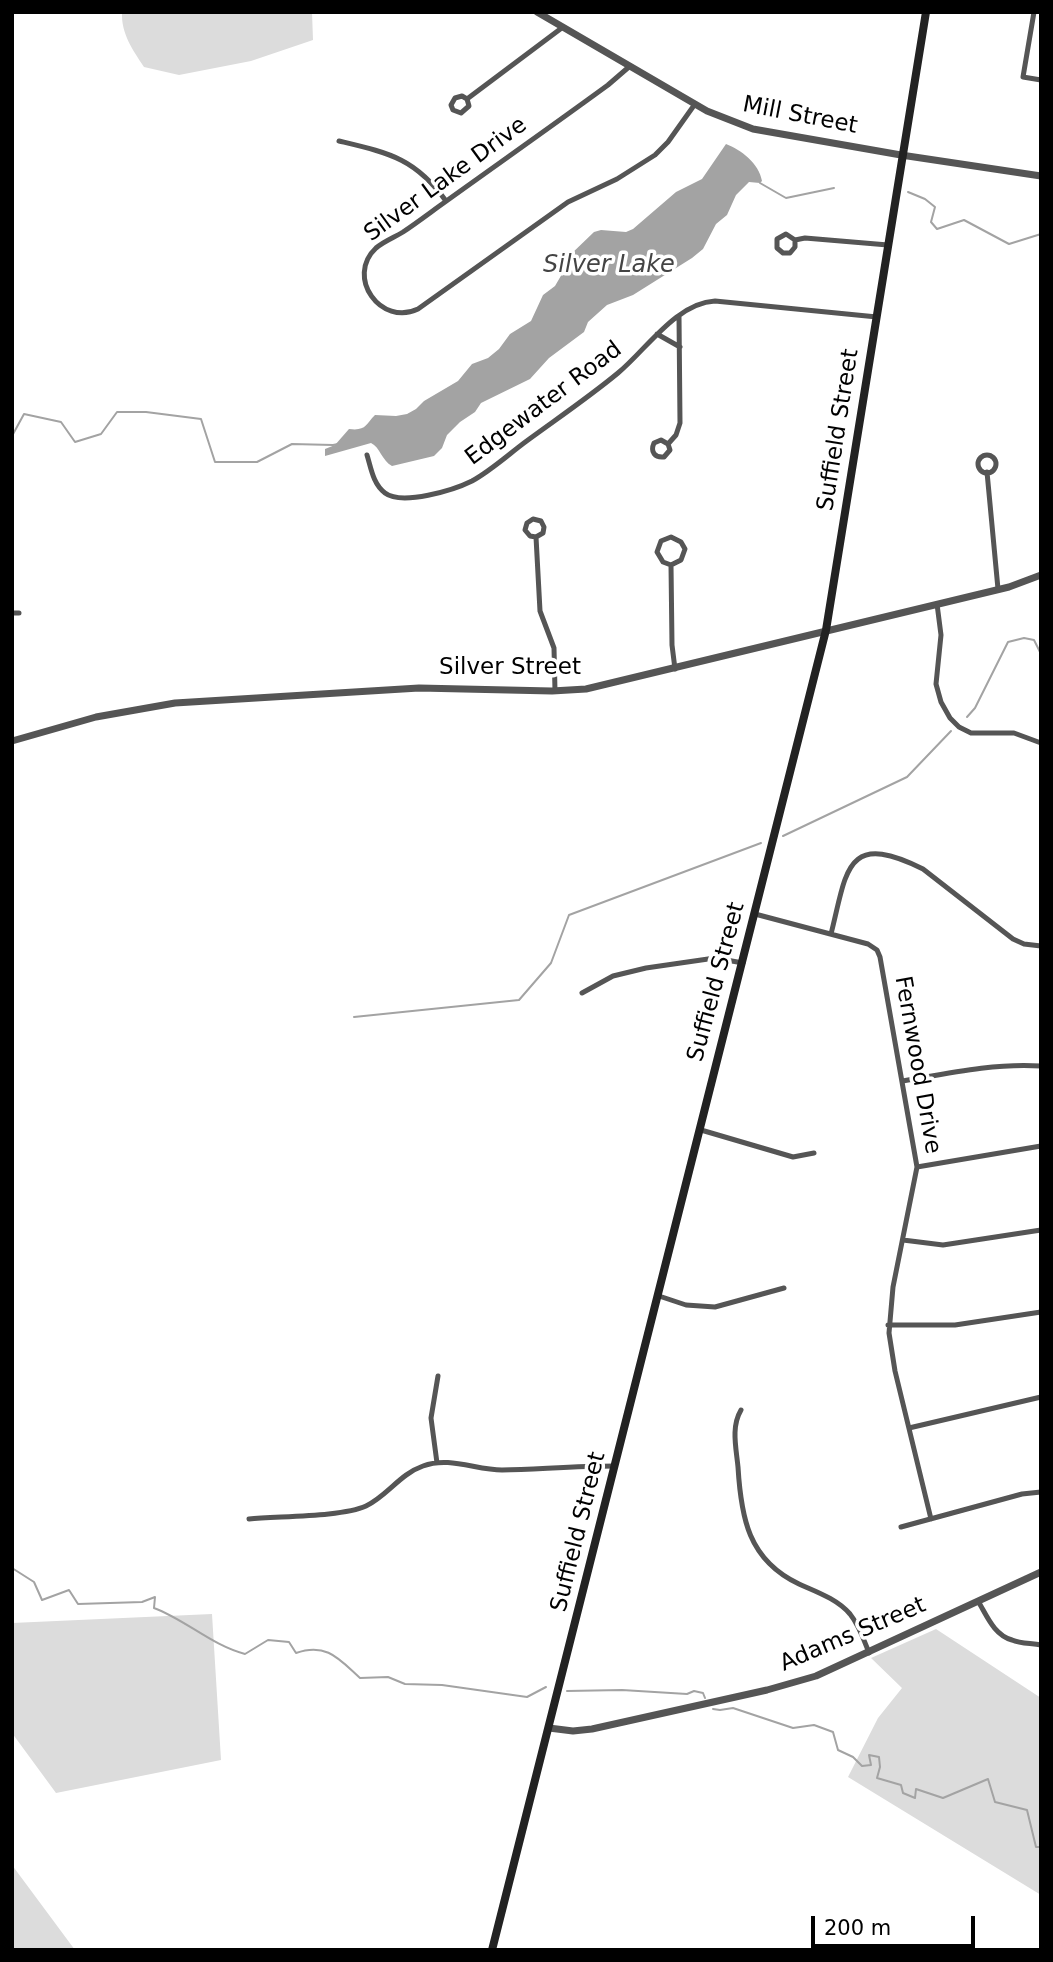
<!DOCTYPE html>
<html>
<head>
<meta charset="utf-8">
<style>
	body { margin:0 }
	#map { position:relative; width:1053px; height:1962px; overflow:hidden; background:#fff; font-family:"DejaVu Sans",sans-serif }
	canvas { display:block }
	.frame { position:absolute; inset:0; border:14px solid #000; pointer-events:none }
	.scale { position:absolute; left:811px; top:1916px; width:164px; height:32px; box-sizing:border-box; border:4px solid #000; border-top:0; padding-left:9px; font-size:21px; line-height:24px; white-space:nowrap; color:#000; -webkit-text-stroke:5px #fff; paint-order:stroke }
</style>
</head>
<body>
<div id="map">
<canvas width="1053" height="1962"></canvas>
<div class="frame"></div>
<div class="scale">200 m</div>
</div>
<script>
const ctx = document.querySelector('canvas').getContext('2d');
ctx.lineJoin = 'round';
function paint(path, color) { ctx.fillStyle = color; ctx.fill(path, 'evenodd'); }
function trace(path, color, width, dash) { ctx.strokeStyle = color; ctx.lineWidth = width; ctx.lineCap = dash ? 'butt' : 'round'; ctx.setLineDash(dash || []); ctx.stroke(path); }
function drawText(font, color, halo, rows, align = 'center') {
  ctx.font = font + ' "DejaVu Sans",sans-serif'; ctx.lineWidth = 7; ctx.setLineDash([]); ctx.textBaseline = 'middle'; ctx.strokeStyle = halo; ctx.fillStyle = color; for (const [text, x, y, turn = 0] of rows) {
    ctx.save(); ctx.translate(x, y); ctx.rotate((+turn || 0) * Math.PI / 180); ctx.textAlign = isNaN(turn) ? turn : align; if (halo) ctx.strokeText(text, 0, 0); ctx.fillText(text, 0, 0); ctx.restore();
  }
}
const green = new Path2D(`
	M122,12H312L313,40L251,61L179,75L144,67C133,50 121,34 122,12Z
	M212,1614L221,1760L56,1793L12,1733V1623Z
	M936,1629L1041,1698V1895L848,1777L878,1718L902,1688L871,1658Z
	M12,1865L75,1950H12Z`);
const water = new Path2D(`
	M726,144C741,150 759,163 762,181L760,183L749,182L736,195L727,215L716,224L703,249L692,258L633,295L607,305L588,322L584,332L549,358L530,379L481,403L475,412L460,422L447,435L442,448L434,456L392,466C382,461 380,447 371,443L325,456V449L335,445L349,429C366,431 365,425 375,415L396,416L407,414L416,409L424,401L458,381L472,364L488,358L499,349L510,334L531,321L543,295L555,286L562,274L568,257L594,232L601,230L626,232L633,229L676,192L702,179Z`);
const stream = new Path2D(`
	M760,183L786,198L834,188
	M908,192L925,199L935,207L931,222L937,229L964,220L1009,244L1041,234
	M12,436L24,414L61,422L75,442L101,434L117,412H146L201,419L215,462H257L292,444L333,445L338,444
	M967,717L975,708L1008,642L1024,638L1034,640L1041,654
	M783,836L907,777L951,731
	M354,1017L519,1000L551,963L569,915L761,843
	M12,1568L34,1582L42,1600L69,1590L78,1604L142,1602L155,1597L154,1608C186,1620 211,1645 245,1654L268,1640L289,1642L296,1653C327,1642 340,1660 360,1678L388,1677L405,1684L442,1685L527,1697L546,1687
	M567,1691L622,1690L687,1694L694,1691L703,1693L705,1698
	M713,1709L720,1710L733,1708L793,1728L814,1725L833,1732L838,1750L853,1757L862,1766L871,1765L869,1755L879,1757L880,1767L877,1778L901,1785L903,1793L915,1798L916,1789L943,1798L988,1779L995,1802L1027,1810L1036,1847H1041`);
const minor = new Path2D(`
	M1034,12L1023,77L1041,80
	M630,66L608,85C552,126 495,166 438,207C427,215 415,224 403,232C395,237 384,241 376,248C345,277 381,327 418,309L568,202L617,179L655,155L668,142L695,104
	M467,99L469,106L461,113L453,110L451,105L455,98L462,96L467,99L563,27
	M339,141C389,153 415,158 446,201
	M795,240V247L790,253H783L777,248V239L786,234L795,240L805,238L888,245
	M657,334L680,347
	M668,444L670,450L664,457C655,458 650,452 654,443L661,440L668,444L676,435L680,423L679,316
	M367,455C371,468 373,484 385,493C402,506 454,490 472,481C492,470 510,453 528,440C558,418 589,397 618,373C646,350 676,303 715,301L877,317
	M978 464a9 9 0 1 1 18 0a9 9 0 1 1-18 0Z
	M987,472L998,589
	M536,537L530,536L525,530L527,523L533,519L541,521L544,527L543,533L536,537L540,611L554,648L555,691
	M671,565L663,562L657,552L661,541L671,537L681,542L685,549L681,560L671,565L672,645L675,669
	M937,604L941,635L936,684L941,702L950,718L959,727L971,733H1014L1041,743
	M12,613H19
	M755,914L868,944L877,950L880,957L917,1167L893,1287L889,1333L895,1371L931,1519
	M831,934C847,871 845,830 923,869L1013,939L1024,944L1041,946
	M582,993L613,976L646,968L715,958L743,963
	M903,1081C949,1073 994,1063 1041,1066
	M701,1130L793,1157L814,1153
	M917,1167L1041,1146
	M903,1240L943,1245L1041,1230
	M659,1296L686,1305L715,1307L784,1288
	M888,1325H955L1041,1312
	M741,1410C731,1427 736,1447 738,1467C741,1517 748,1560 799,1584C817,1592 837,1599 850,1614C859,1625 864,1640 869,1653
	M909,1428L1041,1397
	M437,1463L431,1418L438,1376
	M249,1519C278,1516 342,1517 366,1506C387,1496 400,1474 423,1466C449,1456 476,1470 502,1470C540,1469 577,1466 615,1466
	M901,1527L1022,1494L1041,1492
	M978,1601C987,1616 994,1635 1012,1640C1021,1644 1031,1643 1041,1645`);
const tertiary = new Path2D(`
	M537,12L707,111L753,129L901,155L1041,176
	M12,741L96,717L175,703L419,688L552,691L586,689L1009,587L1041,575
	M549,1728L573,1731L592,1729L767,1690L816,1676L1041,1572`);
const secondary = new Path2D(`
	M492,1950L826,630L926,12`);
const streetNames = [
	["Mill Street",800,116,11],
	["Silver Lake Drive",446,180,-36],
	["Edgewater Road",544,404,-37],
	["Suffield Street",839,430,-81],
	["Silver Street",510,668],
	["Suffield Street",717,982,-75],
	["Fernwood Drive",917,1065,80],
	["Suffield Street",579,1532,-76],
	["Adams Street",853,1635,-23]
];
const waterNames = [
	["Silver Lake",609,266]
];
paint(green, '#dcdcdc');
paint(water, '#a3a3a3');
trace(stream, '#a3a3a3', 2);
trace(minor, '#555', 5);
trace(tertiary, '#555', 7);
trace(secondary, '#222', 8);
drawText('23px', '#000', '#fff', streetNames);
drawText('italic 24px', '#444', '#fff', waterNames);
</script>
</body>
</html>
